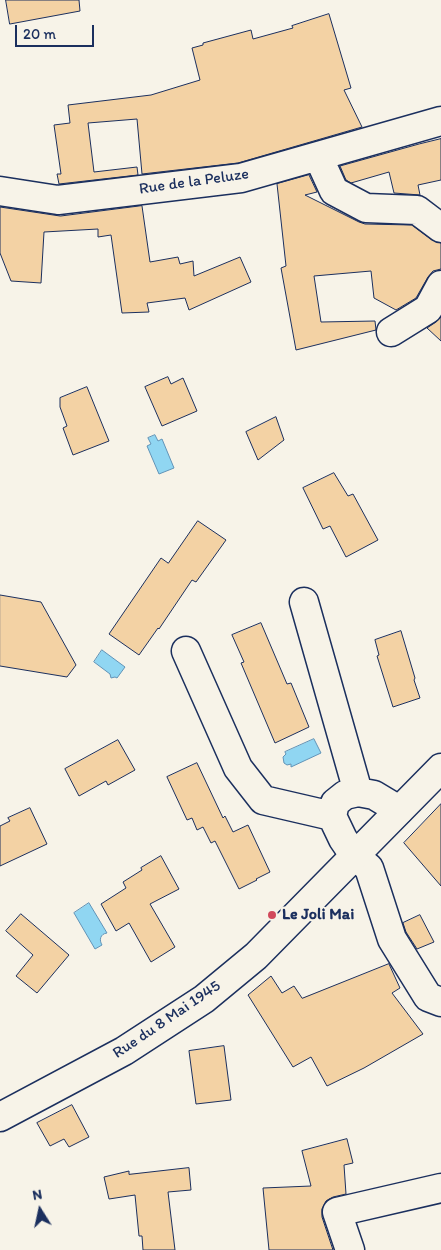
<!DOCTYPE html>
<html>
<head>
<meta charset="utf-8">
<style>
	body { margin:0 }
	#map { position:relative; width:441px; height:1250px; overflow:hidden; background:#f7f3e8; font-family:Itim,sans-serif }
	canvas { display:block }
	.north { position:absolute; left:15px; top:1185px; width:50px; height:50px; -webkit-text-stroke:4px #f7f3e8; paint-order:stroke; rotate:350deg; font-size:14px; font-weight:700; line-height:20px; text-align:center; color:#1b2f5e }
	.north::after { content:''; display:block; margin:auto; width:18px; height:22px; background:#1b2f5e; clip-path:polygon(50% 0,100% 100%,50% 72%,0 100%) }
	.scale { position:absolute; left:15px; top:25px; width:79px; height:22px; box-sizing:border-box; border:2px solid #1b2f5e; border-top:0; padding-left:6px; font-size:15px; line-height:18px; white-space:nowrap; color:#1b2f5e; -webkit-text-stroke:4px #f7f3e8; paint-order:stroke }
</style>
</head>
<body>
<div id="map">
<canvas width="441" height="1250"></canvas>
<div class="north">N</div>
<div class="scale">20 m</div>
</div>
<script>
const ctx = document.querySelector('canvas').getContext('2d');
ctx.lineJoin = 'round';
function paint(path, color) { ctx.fillStyle = color; ctx.fill(path, 'evenodd'); }
function trace(path, color, width, dash) { ctx.strokeStyle = color; ctx.lineWidth = width; ctx.lineCap = dash ? 'butt' : 'round'; ctx.setLineDash(dash || []); ctx.stroke(path); }
function drawText(font, color, halo, rows, align = 'center') {
  ctx.font = font + ' Itim,sans-serif'; ctx.lineWidth = 4.5; ctx.setLineDash([]); ctx.textBaseline = 'middle'; ctx.strokeStyle = halo; ctx.fillStyle = color; for (const [text, x, y, turn = 0] of rows) {
    ctx.save(); ctx.translate(x, y); ctx.rotate((+turn || 0) * Math.PI / 180); ctx.textAlign = isNaN(turn) ? turn : align; if (halo) ctx.strokeText(text, 0, 0); ctx.fillText(text, 0, 0); ctx.restore();
  }
}
const water = new Path2D(`
	M155,435L158,441L162,439L174,468L159,474L147,446L151,444L148,438Z
	M102,650L125,667L117,678L115,677L111,678L110,674L94,662Z
	M314,739L321,753L291,767V764L287,765L284,763L283,757L286,754L285,752Z
	M89,903L107,933C100,934 99,940 102,945L95,949L74,913Z`);
const building = new Path2D(`
	M6,0H79L80,11L10,24Z
	M329,14L351,88L344,90L362,127L238,163L142,174L137,119L88,123L94,172L137,167L138,175L59,184L57,174H61L54,125L70,123L68,105L151,95L200,80L192,48L203,45V43L251,30L253,39L293,28L292,26Z
	M441,139V180L418,185L420,195L394,193L389,172L351,183L346,180L340,166L419,144Z
	M309,175L317,192L305,195L359,222L365,224L412,225L432,240L441,243V269L433,271L428,277L416,298L396,310L374,298L371,271L314,276L321,322L375,321L376,330L296,350L281,268L286,266L277,184Z
	M142,206L150,262L178,257L180,264L193,261L194,276L240,257L251,282L189,310L185,298L147,303L149,312L122,313L111,235L98,237V229L44,232L41,283L11,281L0,253V207L60,216Z
	M441,317V341L427,328L436,322Z
	M168,377L171,384L183,378L197,411L162,426L145,387Z
	M87,387L109,441L73,455L63,428L67,426L60,407V398Z
	M276,417L284,440L258,460L246,432Z
	M334,473L348,496L353,494L378,540L346,557L330,526L323,529L303,488Z
	M198,521L226,540L196,582L192,580L159,629L158,628L139,655L109,634L161,558L168,563Z
	M0,595L41,602L76,665L67,677L0,666Z
	M261,623L287,684L291,683L309,727L275,743L241,663L244,662L232,635Z
	M401,631L415,678L414,680L420,698L393,707L377,656L379,655L375,640Z
	M118,740L135,770L108,785L106,781L79,796L65,769Z
	M197,763L223,818L225,816L233,832L248,825L270,872L256,879L257,880L239,889L215,841L211,843L203,827L197,830L192,818L187,820L167,777Z
	M441,804V886L404,843Z
	M30,808L47,844L0,866V826L10,821L8,818Z
	M161,856L179,889L150,904L175,947L151,962L129,923L116,931L101,904L126,888L123,882L142,870L141,868Z
	M21,914L69,955L37,993L16,976L33,955L6,931Z
	M420,915L434,942L417,949L406,932L403,923Z
	M389,964L400,988L392,993L423,1034L364,1068L327,1086L311,1057L293,1067L248,995L271,976L282,993L294,986L302,998Z
	M224,1046L231,1100L196,1104L189,1051Z
	M72,1105L89,1137L69,1147L64,1139L50,1146L37,1123Z
	M347,1139L353,1163L344,1165L346,1194L333,1197L326,1201L322,1209V1217L333,1250H269L263,1188L311,1186L302,1151Z
	M189,1168L191,1190L168,1192L175,1250H143L142,1236H139L135,1195L109,1199L104,1177L129,1171V1174Z`);
const minor = new Path2D(`
	M318,156L334,191L366,208L417,210L441,228
	M0,191L58,200L241,178L441,121
	M391,332L428,309L441,285
	M304,602L358,792
	M186,651L238,768L263,800L332,816
	M399,810L374,795L358,792L345,795L335,803L332,816L343,839L354,855L369,868L392,939L428,997L441,1002
	M350,1250L337,1212L441,1188`);
const major = new Path2D(`
	M0,1117L124,1051L204,999L256,956L441,768`);
const markers = [
	[272,915,5,"#d1495b"]
];
const streetNames = [
	["Rue de la Peluze",194,182,-8],
	["Rue du 8 Mai 1945",167,1020,-34]
];
const poiNames = [
	["Le Joli Mai",282,915]
];
paint(water, '#90d6f2');
trace(water, '#6193b7', 1);
paint(building, '#f3d2a4');
trace(building, '#1b2f5e', 1);
trace(minor, '#1b2f5e', 31);
trace(major, '#1b2f5e', 31);
trace(minor, '#f7f3e8', 28);
trace(major, '#f7f3e8', 28);
for (const [x, y, r, color] of markers) { const dot = new Path2D(); dot.arc(x, y, r, 0, 2 * Math.PI); ctx.fillStyle = color; ctx.fill(dot); trace(dot, '#f7f3e8', 2); }
drawText('16px', '#1b2f5e', '#f7f3e8', streetNames);
drawText('bold 16px', '#1b2f5e', '#f7f3e8', poiNames, 'left');
</script>
</body>
</html>
